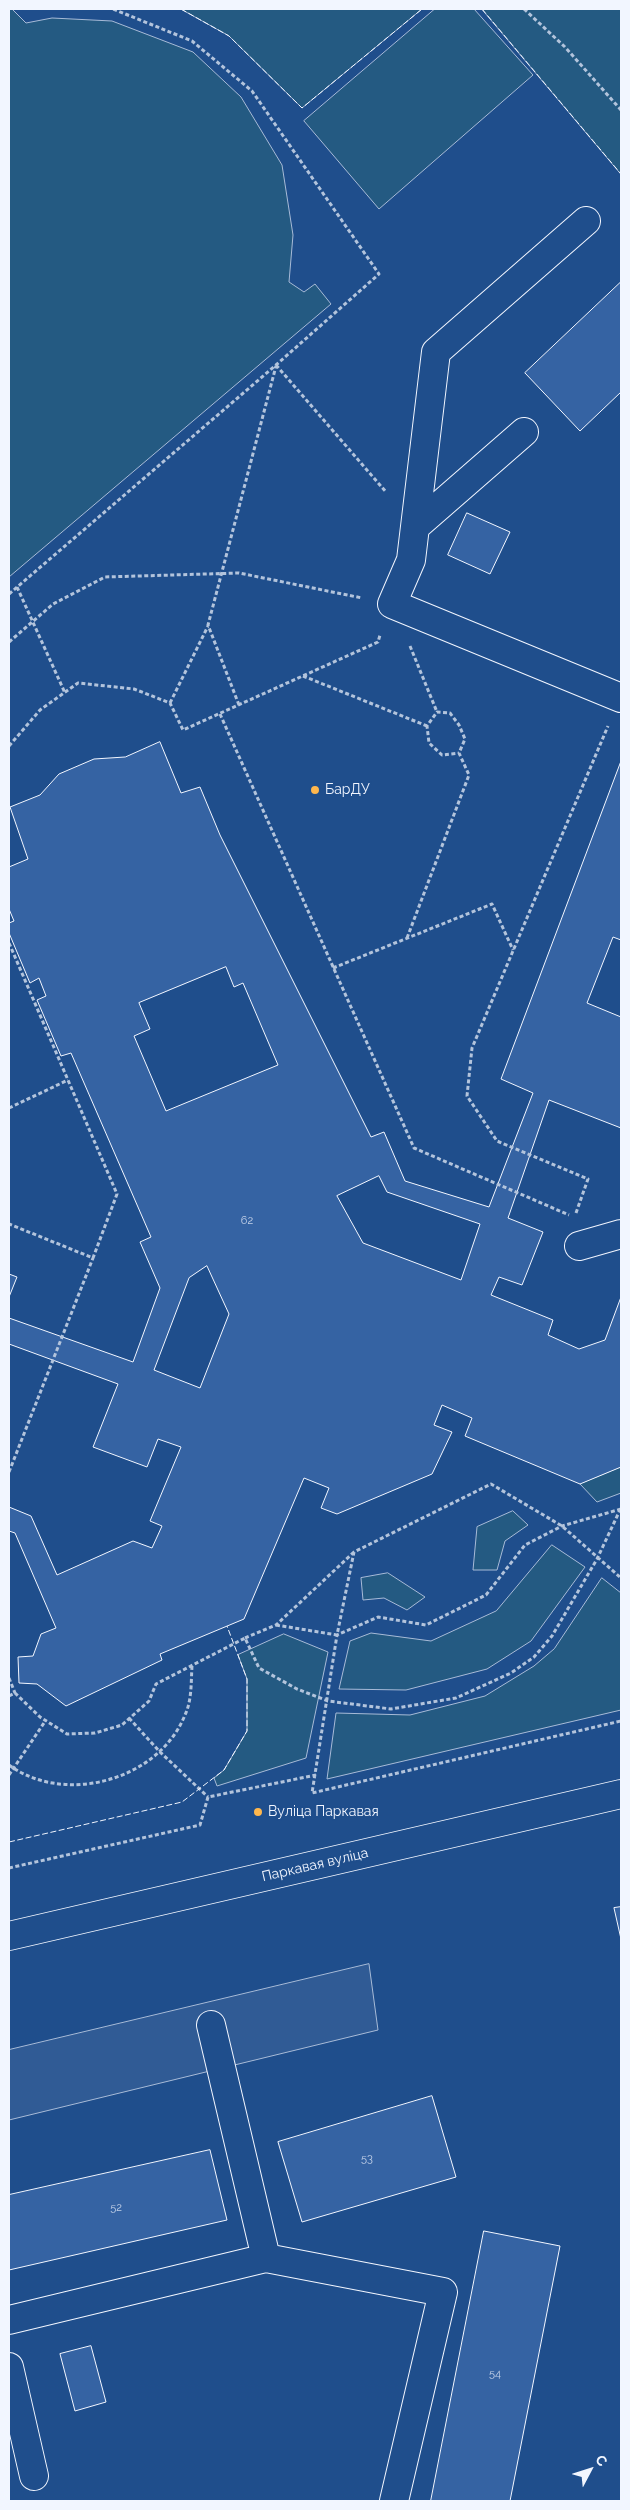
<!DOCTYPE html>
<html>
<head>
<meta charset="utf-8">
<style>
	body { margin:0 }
	#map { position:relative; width:630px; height:2510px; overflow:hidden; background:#1f4e8c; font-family:Raleway,sans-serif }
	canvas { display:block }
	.frame { position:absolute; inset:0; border:10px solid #f2f6ff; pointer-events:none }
	.north { position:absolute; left:565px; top:2445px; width:50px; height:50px; -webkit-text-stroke:4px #1f4e8c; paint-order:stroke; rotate:50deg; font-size:14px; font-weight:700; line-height:20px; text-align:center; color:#f2f6ff }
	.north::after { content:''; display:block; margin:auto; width:18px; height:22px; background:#f2f6ff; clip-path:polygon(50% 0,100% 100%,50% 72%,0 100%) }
</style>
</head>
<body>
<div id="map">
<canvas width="630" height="2510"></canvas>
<div class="frame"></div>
<div class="north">С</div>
</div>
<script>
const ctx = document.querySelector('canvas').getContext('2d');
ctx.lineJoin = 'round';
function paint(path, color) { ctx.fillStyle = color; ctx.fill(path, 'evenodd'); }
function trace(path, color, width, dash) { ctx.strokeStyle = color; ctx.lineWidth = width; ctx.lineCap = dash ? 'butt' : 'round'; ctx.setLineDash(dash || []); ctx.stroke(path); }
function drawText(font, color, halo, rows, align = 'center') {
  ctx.font = font + ' Raleway,sans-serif'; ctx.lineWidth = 4; ctx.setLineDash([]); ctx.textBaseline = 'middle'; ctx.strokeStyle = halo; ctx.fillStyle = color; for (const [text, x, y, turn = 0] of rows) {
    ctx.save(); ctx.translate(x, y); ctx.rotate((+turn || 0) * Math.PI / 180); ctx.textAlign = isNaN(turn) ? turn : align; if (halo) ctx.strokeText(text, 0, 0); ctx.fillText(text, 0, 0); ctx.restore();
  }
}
const green = new Path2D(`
	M9,9H12L26,23L52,18L112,21L193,52L241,97L282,165L293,235L289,282L304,292L315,284L331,304L9,577Z
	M181,9H422L302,108L229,36Z
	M435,9H474L533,75L379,209L304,121Z
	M482,9H621V174Z
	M621,1467V1493L597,1502L580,1484Z
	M513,1511L528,1525L505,1541L497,1570H473L477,1527Z
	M552,1545L585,1567L531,1641L487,1669L406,1690L339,1689L350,1641L371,1633L431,1641L496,1611Z
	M388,1573L425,1597L407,1610L384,1598L363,1600L361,1578Z
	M602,1578L621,1593V1710L327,1779L336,1713L410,1715L485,1696L534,1666L554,1649Z
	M284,1634L328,1652L306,1758L217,1786L214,1778L224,1770L247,1731V1679L238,1655Z`);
const parking = new Path2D(`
	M369,1964L378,2030L9,2120V2050Z`);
const building = new Path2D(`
	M621,282V392L580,431L525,373Z
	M467,513L510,532L490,574L448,555Z
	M160,742L181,793L200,787L220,835L371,1137L384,1132L405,1181L489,1207L533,1093L501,1079L621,761V940L613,937L587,1003L621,1017V1128L549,1100L508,1218L543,1232L522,1285L499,1277L491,1295L553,1320L548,1335L579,1349L605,1340L621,1297V1467L580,1484L465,1436L472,1418L442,1405L434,1425L452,1432L432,1474L337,1514L321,1508L329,1488L304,1478L244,1619L160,1654L162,1660L66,1706L37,1684L19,1683L18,1657L33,1656L41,1634L56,1628L15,1533L9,1531V1507L31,1516L57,1575L133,1541L152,1548L162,1526L150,1521L181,1447L158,1439L147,1467L93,1447L118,1384L9,1344V1318L133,1362L160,1288L140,1242L151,1237L71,1053L61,1056L37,1000L46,996L39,978L30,983L9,933V923L14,921L9,909V867L28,859L10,807L40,795L59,774L94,759L125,757ZM226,967L234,987L243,983L278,1065L166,1111L134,1036L150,1029L139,1003ZM379,1176L387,1192L480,1224L461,1280L363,1243L337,1196ZM207,1266L229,1314L200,1388L154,1370L189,1278Z
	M9,1274L17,1277L9,1297Z
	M621,1907V1939L614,1908Z
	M432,2096L456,2177L302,2222L278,2142Z
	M210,2150L227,2220L9,2270V2195Z
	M484,2231L560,2246L510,2501H431Z
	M91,2346L106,2402L75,2411L60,2354Z`);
const path = new Path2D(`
	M524,9L565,47L621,110
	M276,365L386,492
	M17,587L65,693
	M9,594L276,365L379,274L252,91L192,41L113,9
	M9,642L53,604L105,577L239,573L362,598
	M410,646L437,712
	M303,676L427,726
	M170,703L208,626
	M239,705L208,625L276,366
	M220,714L414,1148L569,1215
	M9,746L40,710L78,683L134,689L170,703L183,730L378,642L380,635
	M407,938L469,775L459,753L465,739L459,725L450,713L437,712L427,726L429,743L442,755L459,753
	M9,943L117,1194L93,1258L9,1224
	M333,968L492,904L513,950
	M9,1108L68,1080
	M576,1213L588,1179L497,1141L467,1096L472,1048L608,726
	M9,1472L93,1258
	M621,1509L562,1526L525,1545L486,1595L426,1625L378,1617L337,1635L312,1793L621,1721
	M276,1625L337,1635L354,1552L491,1484L562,1526L621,1578
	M245,1638L276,1625L354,1552
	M9,1678L15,1693
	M9,1696L15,1693L40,1717L67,1734L95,1733L122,1725L149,1701L156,1684L245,1638L259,1668L297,1689L328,1701L391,1709L456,1698L511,1673L534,1657L552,1636L597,1559L620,1510
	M129,1718L159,1751L208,1797
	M9,1765C65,1806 159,1780 185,1715C192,1700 191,1682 192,1666
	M9,1775L46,1720
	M9,1868L200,1825L208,1797L316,1775`);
const minor = new Path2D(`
	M586,221L436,352L411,560L392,604L621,698
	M415,527L524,432
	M579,1246L621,1234
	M211,2025L266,2258
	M9,2320L266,2258L443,2292L394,2501
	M9,2367L34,2476`);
const major = new Path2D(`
	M9,1936L621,1794`);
const fence = new Path2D(`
	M181,9L229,36L302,108L422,9
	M482,9L621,174
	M9,1842L182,1802L224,1770L247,1731V1679L227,1626`);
const markers = [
	[315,790,5,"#ffb74d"],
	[258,1812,5,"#ffb74d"]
];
const numberNames = [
	["62",247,1221],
	["53",367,2159],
	["52",116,2208],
	["54",495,2374]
];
const poiNames = [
	["БарДУ",325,790],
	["Вуліца Паркавая",268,1812]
];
const streetNames = [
	["Паркавая вуліца",315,1865,-13]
];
paint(green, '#245a82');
trace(green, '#a8bbd7', 1);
paint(parking, '#305b95');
trace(parking, '#a8bbd7', 1);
paint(building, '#3563a3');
trace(building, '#f2f6ff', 1);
trace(minor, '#f2f6ff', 30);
trace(major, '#f2f6ff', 30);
trace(path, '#b3c4dc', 3, [4, 2.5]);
trace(minor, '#1f4e8c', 28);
trace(major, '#1f4e8c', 28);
trace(fence, '#f2f6ff', 1, [6, 2.5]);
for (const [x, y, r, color] of markers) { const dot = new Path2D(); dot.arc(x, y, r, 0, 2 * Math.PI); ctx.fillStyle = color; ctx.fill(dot); trace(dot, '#1f4e8c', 2); }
drawText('11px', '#c3d1e8', null, numberNames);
drawText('14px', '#f2f6ff', '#1f4e8c', poiNames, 'left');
drawText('14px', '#f2f6ff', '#1f4e8c', streetNames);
</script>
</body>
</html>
